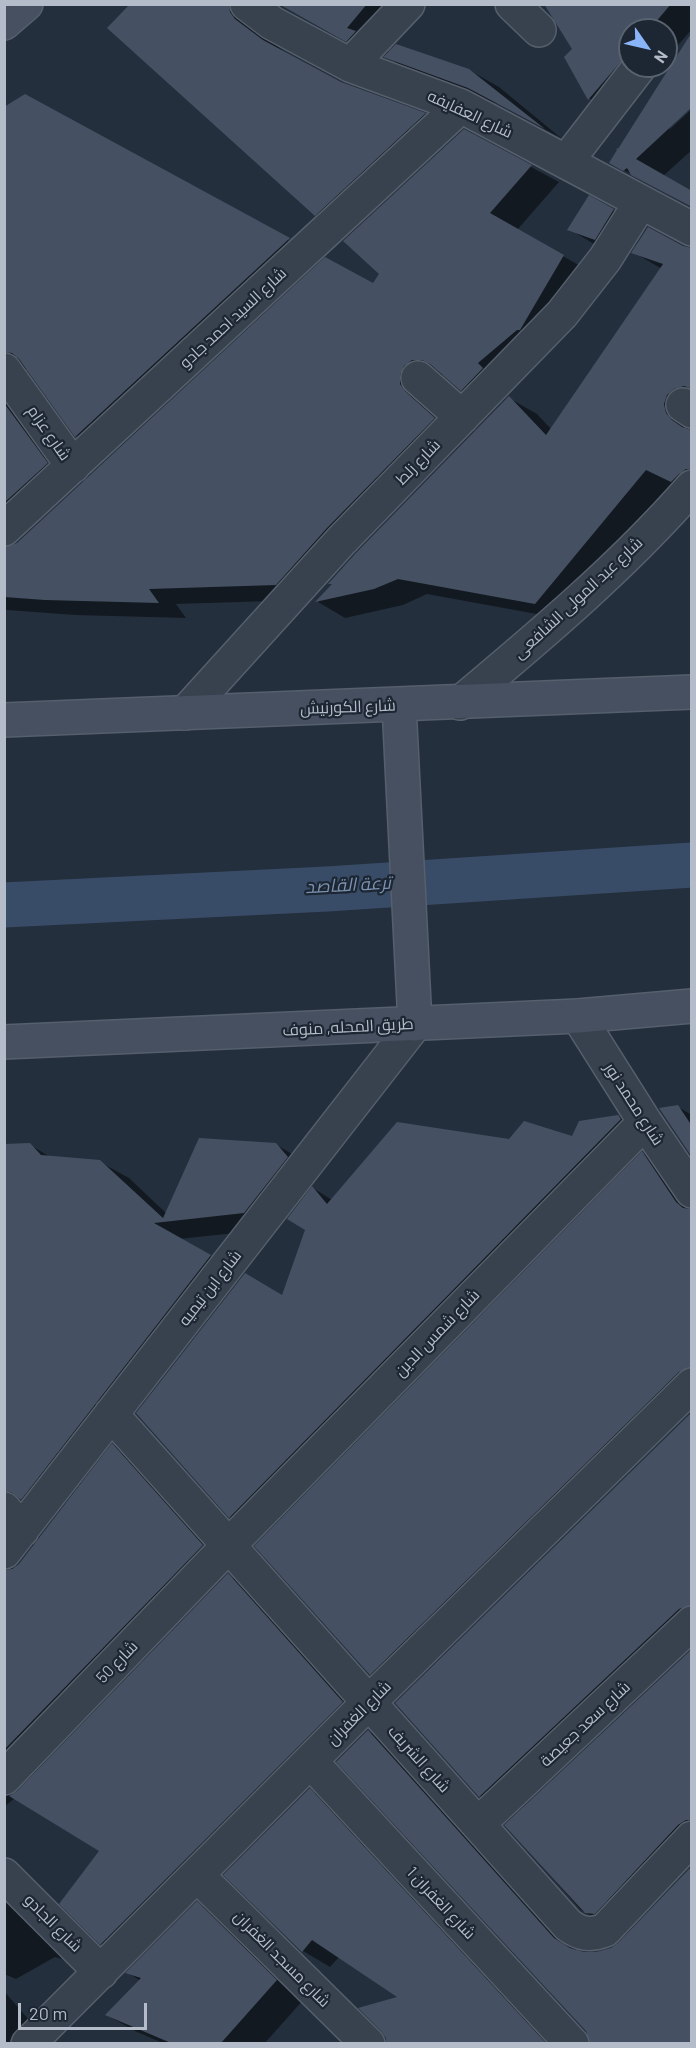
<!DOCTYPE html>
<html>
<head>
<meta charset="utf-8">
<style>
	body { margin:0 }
	#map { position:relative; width:696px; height:2048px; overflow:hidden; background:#242f3e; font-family:Barlow,sans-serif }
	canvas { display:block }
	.frame { position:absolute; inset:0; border:6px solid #b4bcc9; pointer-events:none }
	.north { position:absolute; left:618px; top:18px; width:60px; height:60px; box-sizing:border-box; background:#1d2633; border:2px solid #59626f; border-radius:50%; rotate:124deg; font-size:16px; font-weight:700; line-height:24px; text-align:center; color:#b4bcc9 }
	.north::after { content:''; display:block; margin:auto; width:21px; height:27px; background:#8ab4f8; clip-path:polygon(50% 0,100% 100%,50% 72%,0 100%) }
	.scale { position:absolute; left:18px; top:2003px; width:129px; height:27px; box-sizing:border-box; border:3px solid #b4bcc9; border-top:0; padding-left:8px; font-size:18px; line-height:21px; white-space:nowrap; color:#b4bcc9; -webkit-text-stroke:4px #1d2633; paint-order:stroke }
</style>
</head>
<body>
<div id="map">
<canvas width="696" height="2048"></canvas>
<div class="frame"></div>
<div class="north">N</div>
<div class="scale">20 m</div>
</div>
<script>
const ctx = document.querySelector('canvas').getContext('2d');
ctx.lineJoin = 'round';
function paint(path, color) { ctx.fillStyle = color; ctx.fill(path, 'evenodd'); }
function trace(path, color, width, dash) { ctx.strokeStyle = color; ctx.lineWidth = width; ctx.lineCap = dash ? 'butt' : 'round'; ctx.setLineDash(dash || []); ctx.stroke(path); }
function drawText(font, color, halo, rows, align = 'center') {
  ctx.font = font + ' Barlow,Cairo,sans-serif'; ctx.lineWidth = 4.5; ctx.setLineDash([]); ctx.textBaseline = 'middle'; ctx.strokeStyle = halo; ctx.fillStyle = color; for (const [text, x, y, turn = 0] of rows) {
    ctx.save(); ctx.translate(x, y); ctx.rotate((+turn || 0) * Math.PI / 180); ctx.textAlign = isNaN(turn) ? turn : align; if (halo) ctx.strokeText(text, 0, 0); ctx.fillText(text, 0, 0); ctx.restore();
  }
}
const shadow = new Path2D(`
	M132,4H276L272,5L268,39L290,56L341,83L425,114L457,133L348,233L316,215Z
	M281,4H415L380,47L390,52L469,70L499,87L561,138L498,104L414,73L383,55L380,59Z
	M546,4H692V29L666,59V30H630V66H659L617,115L589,98L566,58L573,49Z
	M25,96L317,256L104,452L76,436L28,368L21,371L75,480L14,539V546L373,285L464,131L559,182L517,230L591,272L490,406L462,390L446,375H441L432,381L462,435L304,600L176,604L186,618L75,615L7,610L4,608V108Z
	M692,109V150L663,176L692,192V207L611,163L672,123L669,130Z
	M589,197L645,228L626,257L599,247L569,229Z
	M683,247L692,249V493L564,619L427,594L403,605L345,618L318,602L333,585L330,583L509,398L537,414L551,429L662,269L633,252Z
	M678,1107L692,1115V1154Z
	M618,1116L647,1133L259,1533L230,1517L138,1413L283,1297L307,1230L313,1188L332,1200L509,1140L573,1138Z
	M275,1144L304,1161L273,1229L179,1239L239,1272L25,1547L13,1565L14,1569L20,1565L113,1445L141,1462L230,1562L14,1790V1795L228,1575L254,1590L368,1717L127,1958L101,1944V1851L15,1798L4,1807V1145H30L52,1158L100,1162L129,1178L167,1214Z
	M643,1153L670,1169L692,1201V1402L398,1690L371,1674Z
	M692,1414V1639L507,1812L480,1796L397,1703Z
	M692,1651V1856L610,1926L581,1910L506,1825Z
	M368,1731L396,1747L579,1952L589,1954L606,1951L620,1944L692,1868V2044H592L587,2030Z
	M310,1790L337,1806L557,2044H388L400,1998L339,1957L330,1967L303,1951Z
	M4,1890L72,1962L55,1957L16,1979L4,1974Z
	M197,1903L226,1920L305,1998L264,2044H165L135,2031L107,2015L141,1981L128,1973Z
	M4,1991L48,2042L47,2044H4Z`);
const canal = new Path2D(`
	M4,905L327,889L692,865`);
const building = new Path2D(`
	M130,4H229L230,12L235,19L263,40L341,82L426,113L315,216L107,28Z
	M279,4H367L347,28L356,31L346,42Z
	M544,4H671L649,30H630V51L588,100L564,57L572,49Z
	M692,32V107L636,159L692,191V207L631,175L627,168L623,171L609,163L617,150L616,148L618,149Z
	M396,44L469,69L545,129L468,88L383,57Z
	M25,94L290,238L75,437L19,359L12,353L4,352V107Z
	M464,129L532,165L490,213L564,255L520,330H517L478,363L483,368L461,391L430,364L422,360H412L404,366L400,375V384L406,392L435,418L327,528L276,585L149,589L159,603L45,600L4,597V547L17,543L325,257L373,283L379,274L343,241Z
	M589,195L614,209L595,240L567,230Z
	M648,227L683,246L692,248V389L684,386L674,389L667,395L664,404L666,413L672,420L682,427L692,430V469H686L679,474L671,482L646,470L535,604L398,579L374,589L315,602L332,584H328L355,554L509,396L546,435L663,264L631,253Z
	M4,403L48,463L4,503Z
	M678,1105L692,1126V1157L659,1108Z
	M618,1115L621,1119L229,1518L136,1413L245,1273L282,1295L305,1230L287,1219L312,1186L327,1204L397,1122L509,1139L524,1121L572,1136L579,1121Z
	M199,1138L276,1143L288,1157L244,1213L154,1223L211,1255L21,1500L11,1492L4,1491V1144L30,1143L41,1155L100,1160L163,1218Z
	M642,1151L676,1202L683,1208L692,1209V1367L679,1372L370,1675L254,1546Z
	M692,1412V1605L679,1609L479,1797L395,1703Z
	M112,1443L203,1545L4,1750V1570L12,1569L19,1564Z
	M228,1573L343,1702L100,1945L59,1904L99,1851L9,1796L17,1791Z
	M692,1649V1820H686L678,1825L595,1914L585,1913L504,1825Z
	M368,1730L554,1938L570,1948L584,1952H596L611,1948L618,1943L692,1866V2043H590L586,2031L336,1762Z
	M310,1788L546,2043H386V2038L381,2031L358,2008L397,1997L312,1940L302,1952L223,1875Z
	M197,1901L277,1980L221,2043H171L105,2015L141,1978L125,1973Z`);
const street = new Path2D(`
	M247,4L272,23L350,65L461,106L692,229
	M512,4L539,30
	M350,65L408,4
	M566,162L640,66
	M4,370L73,466
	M418,378L462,417
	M683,405L692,411
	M4,529L461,106
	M460,703C541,635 622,567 692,487
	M185,713L341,541L562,314L605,259L641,202
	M578,1016L645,1122L692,1191
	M111,1414L568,1925C580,1934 590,1936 605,1930L692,1838
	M4,1509L22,1530
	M4,1552L415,1024
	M311,1762L572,2044
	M4,1778L229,1545L645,1122
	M478,1824L692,1623
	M4,1875L101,1972
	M197,1875L368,2044
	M28,2044L369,1702L692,1385`);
const secondary = new Path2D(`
	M4,23L26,4
	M399,705L415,1024
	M4,720L692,692
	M4,1042L578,1016L692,1006`);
const streetNames = [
	["شارع العفايفه",470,114,25],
	["شارع السيد احمد جادو",233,318,-43],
	["شارع عزام",49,433,55],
	["شارع زلط",418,462,-46],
	["شارع عبد المولى الشافعى",578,598,-43],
	["شارع الكورنيش",348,707,-2],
	["طريق المحله, منوف",348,1027,-3],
	["شارع محمد نور",634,1104,57],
	["شارع ابن تيميه",210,1288,-52],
	["شارع شمس الدين",437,1333,-46],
	["شارع 50",117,1662,-46],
	["شارع الغفران",359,1713,-45],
	["شارع سعد جعيصة",585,1724,-43],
	["شارع الشريف",419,1759,48],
	["شارع الغفران 1",441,1903,47],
	["شارع الجادو",53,1923,45],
	["شارع مسجد الغفران",282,1959,45]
];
const waterNames = [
	["ترعة القاصد",348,885,-3]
];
paint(shadow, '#0007');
trace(canal, '#394c67', 45);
paint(building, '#455162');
trace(street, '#565f6c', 36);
trace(secondary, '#565f6c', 36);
trace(street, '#38414e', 33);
trace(secondary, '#465061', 33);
drawText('16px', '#b4bcc9', '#1d2633', streetNames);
drawText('italic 18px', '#7c92b1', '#1d2633', waterNames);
</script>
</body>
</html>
